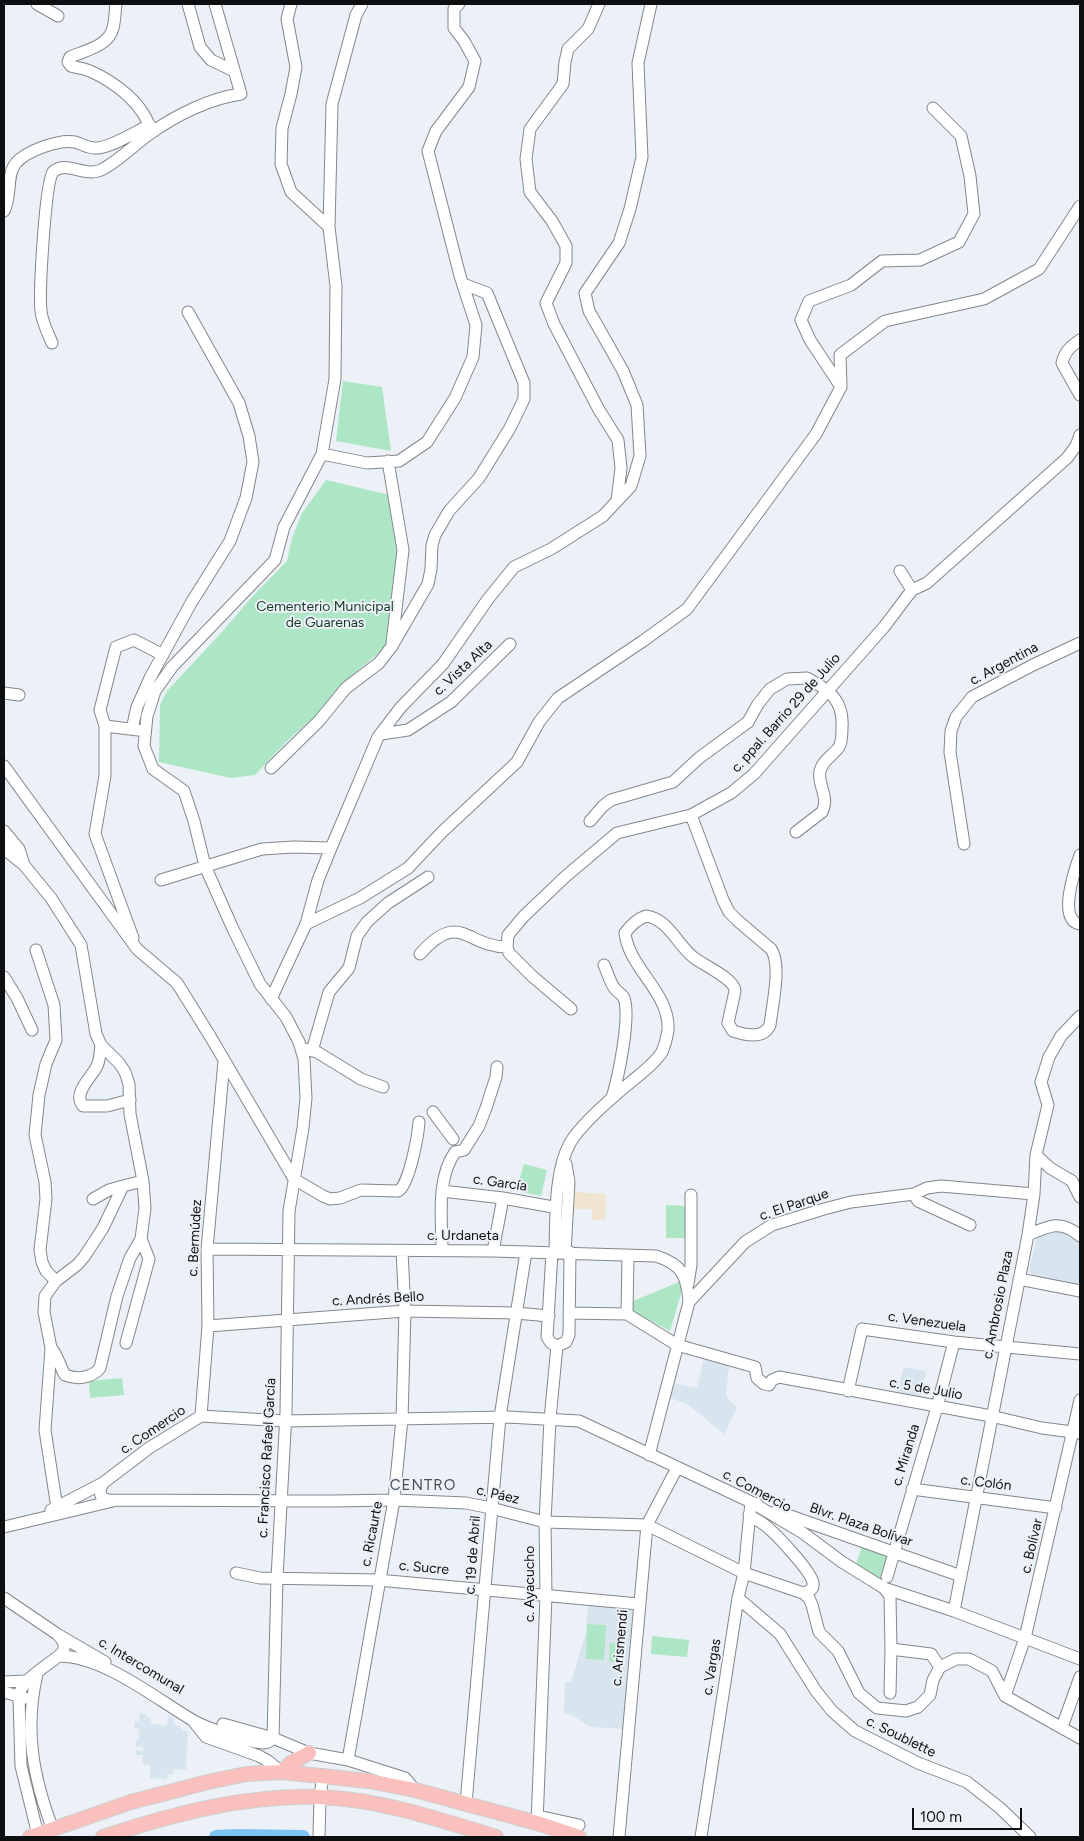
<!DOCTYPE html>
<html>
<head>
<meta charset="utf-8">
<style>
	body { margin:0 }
	#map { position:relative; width:1084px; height:1841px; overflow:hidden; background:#ebf1f6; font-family:Figtree,sans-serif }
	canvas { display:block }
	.frame { position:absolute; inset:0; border:5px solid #0d0f11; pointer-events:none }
	.scale { position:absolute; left:912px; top:1808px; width:110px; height:22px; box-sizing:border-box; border:2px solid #0d0f11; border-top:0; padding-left:6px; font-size:15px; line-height:18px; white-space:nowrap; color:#0d0f11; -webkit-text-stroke:4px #ebf1f6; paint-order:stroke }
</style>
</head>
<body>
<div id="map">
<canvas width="1084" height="1841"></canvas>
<div class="frame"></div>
<div class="scale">100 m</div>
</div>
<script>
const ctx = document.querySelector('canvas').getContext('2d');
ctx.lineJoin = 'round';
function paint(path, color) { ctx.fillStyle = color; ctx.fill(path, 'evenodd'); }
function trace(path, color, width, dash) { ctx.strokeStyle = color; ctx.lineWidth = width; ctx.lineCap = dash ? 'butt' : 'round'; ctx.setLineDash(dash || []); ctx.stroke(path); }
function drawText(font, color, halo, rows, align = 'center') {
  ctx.font = font + ' Figtree,sans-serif'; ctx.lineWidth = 4; ctx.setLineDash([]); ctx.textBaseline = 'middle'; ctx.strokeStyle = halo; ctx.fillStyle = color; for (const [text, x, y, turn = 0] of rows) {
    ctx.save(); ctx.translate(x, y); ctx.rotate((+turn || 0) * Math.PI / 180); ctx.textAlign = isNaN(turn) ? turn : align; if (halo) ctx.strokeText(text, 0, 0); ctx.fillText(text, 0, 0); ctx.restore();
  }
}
const industrial = new Path2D(`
	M575,1192L606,1194L605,1220H592V1209H574Z`);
const built = new Path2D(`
	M1059,1231L1080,1243V1286L1033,1276L1029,1271L1037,1235Z
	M704,1358L729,1364L726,1396L737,1408L724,1434L687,1404L670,1398L672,1383L697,1388Z
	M904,1367L926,1371L920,1399L897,1394Z
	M588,1604L635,1608L625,1729L591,1727L570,1714H564L565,1682H571L586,1633Z
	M140,1713L147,1714V1717L151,1718V1724L167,1725L168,1715L174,1718V1725L180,1726L182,1730L188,1731L186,1770L173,1769V1774H167V1779L150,1778V1765L142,1764L143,1755H136V1750L143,1751V1747H136V1740H139V1729L134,1728L135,1721H139Z`);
const green = new Path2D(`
	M343,381L382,387L391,451L336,441Z
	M326,480L390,495L399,545L394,606L385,647L340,686L318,713L285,743L255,775L231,778L159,762L160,705L167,691L220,634L252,597L287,561L292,538L302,513Z
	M524,1164L547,1170L541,1196L516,1191Z
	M666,1205L685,1206V1238H666Z
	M681,1281L683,1287L670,1331L634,1312L631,1302Z
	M122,1378L124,1395L90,1398L89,1381Z
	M862,1546L889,1556L882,1581L856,1565Z
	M587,1624L606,1625L604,1660L586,1659Z
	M652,1636L689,1640L687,1657L651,1654Z
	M610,1643H620L619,1662H609Z`);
const river = new Path2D(`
	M216,1837L237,1836L303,1837`);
const minor = new Path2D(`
	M37,4L58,16
	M116,4C115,12 115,21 113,28C109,46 84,51 70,57L68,62L71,66C77,68 84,68 90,71C115,82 146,105 151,133
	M188,4L200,47L211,60L234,71
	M291,4L287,19L296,67L291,94L282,128L281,164L291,192L329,227
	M599,4L588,29L568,49L565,62L563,84L530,129L526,159L530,192L552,221L566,246V263L546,303L554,324L599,410L618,440L621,468L617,501
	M4,211C12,196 6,174 16,163C26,151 59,139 75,142C83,144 88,149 97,148C112,147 135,132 150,125
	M1080,340C1070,347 1065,351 1062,363L1080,395
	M52,343C48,333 42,322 41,311C39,293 45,183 53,172C65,159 86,179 103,169C121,159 135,144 151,133C176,115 211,98 241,94L215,4
	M841,387L810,340L801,320L809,301L851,285L882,261L920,260L959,242L974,214L970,176L961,136L933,108
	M322,454L367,463L399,461L427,442L455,398L473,357L476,325L460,276L428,151L436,131L469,87L475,61L464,41L454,28V9L459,4
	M388,461L403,550L392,643
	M900,571L912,590
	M4,693L19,695
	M105,726L138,730
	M132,729L137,707L150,678L191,603L230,541L246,498L253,462L249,436L239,403L188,312
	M381,734L408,730L451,702L510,644
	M4,766L137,949L177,983L210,1036L294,1179L323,1196L330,1199L340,1198L361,1190L398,1191C409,1186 418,1136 419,1122
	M271,768L319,721L346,688L379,663L392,646L428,584L431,569L432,545L435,535L449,511L479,478L510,428L524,399V383L487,293L463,284
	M590,821L603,806L611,800L673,782L699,758L748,722L758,704L770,689L787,679L807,678C829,690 844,700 842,728C842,734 842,742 839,747C833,756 823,759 820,771C817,785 830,797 822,812L796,832
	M4,831L19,849L24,865
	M964,844L950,752L951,731L956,717L972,697L1033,665L1080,643
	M4,846L9,853L24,865L51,898L81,945L96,1034L101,1045L119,1063L125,1072L129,1084L130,1114L143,1181L145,1208L141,1239L130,1258L117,1296L100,1368C92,1378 77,1380 65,1375C60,1367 57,1353 51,1348
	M1080,855C1075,869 1057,921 1080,924
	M161,880L262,849L294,847L331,848
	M306,924L360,898L408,868L442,832L517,762L539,722L558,698L643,641L687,609L816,434L841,387L840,355L885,321L984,299L1039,269L1080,206
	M133,938L95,834L105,776V726L100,710L116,647L134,640L163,655
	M36,950L54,1005L56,1040L46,1064L39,1095L35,1135L45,1182L46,1199L40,1250L42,1262L46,1271L56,1281
	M420,954C460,909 466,947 507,947
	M604,965C608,973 610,984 616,990C619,993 622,994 624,998C631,1018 618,1078 612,1098
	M4,977L17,998L32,1030
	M271,999L306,924L318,880L331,848L378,737L401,707L443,664L488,599L514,567L551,549L603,516L631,486L640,456L637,405L623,371L589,311L585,293L619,243L630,209L642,157L638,63L651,4
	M571,1009L532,976L509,953L507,947L508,935L524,916L566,876L617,833L691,815
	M101,1045C100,1052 100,1060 97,1066C92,1077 72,1093 83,1106H107L130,1100
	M305,1049L317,1052L361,1079L383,1087
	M312,1051L329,992L349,968L357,936L367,922L388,903L428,877
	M433,1112L453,1139
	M455,1152L464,1150L479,1126L486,1108L496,1077L497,1067
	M1036,1155L1050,1168L1072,1181L1080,1197
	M442,1191L503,1198L553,1207
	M914,1194L918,1201L970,1225
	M93,1199L109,1190L123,1186
	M1028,1235C1048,1226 1061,1219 1080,1236
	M207,1249L493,1251L656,1256C682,1264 687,1276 689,1302
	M442,1251C442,1218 436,1180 455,1152
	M493,1251L503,1198
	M552,1252L547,1337L551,1343L557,1346L566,1342L569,1335L570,1252
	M555,1252C556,1219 554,1172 570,1143C581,1124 615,1095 632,1081C642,1073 655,1063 662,1052C665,1045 667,1037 668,1030C670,992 629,969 625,933C631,925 637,919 646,916C668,919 677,944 693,957C703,965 735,979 735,991L728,1023L733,1031C745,1035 764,1039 770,1025C772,1006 782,965 771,949L738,921L729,912L723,900L691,815L731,793L754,774L884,627L912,590L927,583L1067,458L1076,446L1080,435
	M565,1252L569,1182L566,1164
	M1019,1279L1080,1291
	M688,1284L691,1265V1195
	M569,1313L627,1314L677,1345L755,1367L757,1378L764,1384L769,1385L772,1380L779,1377L991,1416L1042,1428L1080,1433
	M627,1314L628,1255
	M208,1326L405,1311L516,1313L549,1316
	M126,1343L149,1259L141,1239
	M848,1391L862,1329L954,1342L1080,1354
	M201,1416L208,1326L207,1249L224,1061
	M649,1455L689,1302L745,1242L772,1225L824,1209L851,1202L914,1194L927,1188L941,1186L1034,1194
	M912,1489L1056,1508
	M57,1508L45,1430L51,1348L44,1312L45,1296L56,1281L77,1265L84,1257L103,1228L123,1186L143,1181
	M51,1510L103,1483
	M776,1511L961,1576
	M749,1515C755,1519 761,1522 766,1526C776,1534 812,1572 813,1583C814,1590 808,1592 803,1593
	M4,1527L113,1501
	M236,1573L260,1578L378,1580L639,1604
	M887,1577L937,1407L954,1342
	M884,1588L890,1596L891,1649L931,1654L940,1667
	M4,1598L57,1634L105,1662
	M738,1598L780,1634L816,1691L832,1711L855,1731L918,1763L967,1782L1000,1808L1030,1837
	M954,1611L1028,1235L1034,1194L1036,1155L1048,1105L1041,1082L1049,1057L1061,1036L1080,1016
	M59,1656C104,1656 156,1699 194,1721C206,1728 250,1743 263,1743C268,1743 270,1741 273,1738L277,1578L286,1413L289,1211L303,1128L306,1098L304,1059L299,1042L286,1017L260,984L233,929L205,866L194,821L184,791L153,769L144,746L147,716L155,691L172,667L275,560L284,527L322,454L335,379L336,286L329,227L332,104L356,15L362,4
	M1080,1659L954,1611L884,1588L842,1562L803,1533L751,1502L579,1421L508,1417L285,1421L201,1416L149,1448L103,1483C100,1489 99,1492 102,1498L108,1500L334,1501L394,1500L466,1503L491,1508L545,1522L647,1525L744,1573L803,1593L809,1598L812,1605L819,1632L838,1651L859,1693L877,1708L906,1711L918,1707L930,1695L933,1680L940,1667L956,1659H969L992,1671L1005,1696L1080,1738
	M37,1674C24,1730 33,1777 53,1830L50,1836
	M4,1682L25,1681
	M4,1692L25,1698
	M890,1693L891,1649
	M1005,1696L1025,1638L1080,1400
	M194,1722L206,1737L259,1756L268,1761L282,1772
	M223,1724L273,1738L309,1753L348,1760L405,1778L415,1790
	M1062,1727L1080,1677
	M348,1760L394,1500L402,1419L405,1311L402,1251
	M466,1803L500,1417L526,1252
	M538,1816L579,1825
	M537,1823L546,1596L545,1522L550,1419L557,1346
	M44,1837L38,1835L21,1766L19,1697C20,1679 50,1665 63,1652C66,1645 63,1640 58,1635
	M319,1837L320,1797L323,1775
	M619,1837L647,1525L677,1468
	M701,1837L738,1598L744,1573L751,1502L757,1504`);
const major = new Path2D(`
	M282,1772L291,1763L309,1753
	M30,1837L131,1802L208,1782L246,1774L282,1772L369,1781L415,1790L537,1823L579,1837
	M103,1837C173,1814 244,1795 318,1797C379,1799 438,1819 496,1837`);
const parkNames = [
	["Cementerio Municipal",325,607],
	["de Guarenas",325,623]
];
const streetNames = [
	["c. Argentina",1004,664,-28],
	["c. Vista Alta",463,668,-43],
	["c. ppal. Barrio 29 de Julio",786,713,-48],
	["c. García",500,1183,8],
	["c. El Parque",794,1205,-19],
	["c. Urdaneta",463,1236],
	["c. Bermúdez",195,1238,-87],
	["c. Andrés Bello",378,1299,-3],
	["c. Ambrosio Plaza",998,1305,-79],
	["c. Venezuela",927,1322,8],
	["c. 5 de Julio",926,1389,10],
	["c. Comercio",153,1430,-34],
	["c. Miranda",906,1455,-73],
	["c. Francisco Rafael García",267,1458,-87],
	["c. Colón",986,1483,7],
	["c. Comercio",757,1491,28],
	["c. Páez",498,1495,13],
	["Blvr. Plaza Bolívar",861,1525,19],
	["c. Ricaurte",372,1534,-79],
	["c. Bolívar",1032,1546,-77],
	["c. 19 de Abril",473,1555,-86],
	["c. Sucre",424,1568,5],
	["c. Ayacucho",530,1584,-90],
	["c. Arismendi",620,1648,-85],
	["c. Intercomunal",141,1666,31],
	["c. Vargas",712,1667,-81],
	["c. Soublette",901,1737,26]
];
const neighbourhoodNames = [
	["CENTRO",423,1486]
];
paint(industrial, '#efe5d0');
paint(built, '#d9e5ee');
paint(green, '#ace6c5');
trace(river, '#7ec4f2', 14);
trace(minor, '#82878c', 13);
trace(major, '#cfcfcf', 16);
trace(minor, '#fff', 11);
trace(major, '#fac0bd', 14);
drawText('14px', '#183928', '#ebf1f6', parkNames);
drawText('14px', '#0d0f11', '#ebf1f6', streetNames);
ctx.letterSpacing = '1px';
drawText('15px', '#4b5055', '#ebf1f6', neighbourhoodNames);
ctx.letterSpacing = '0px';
</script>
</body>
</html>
